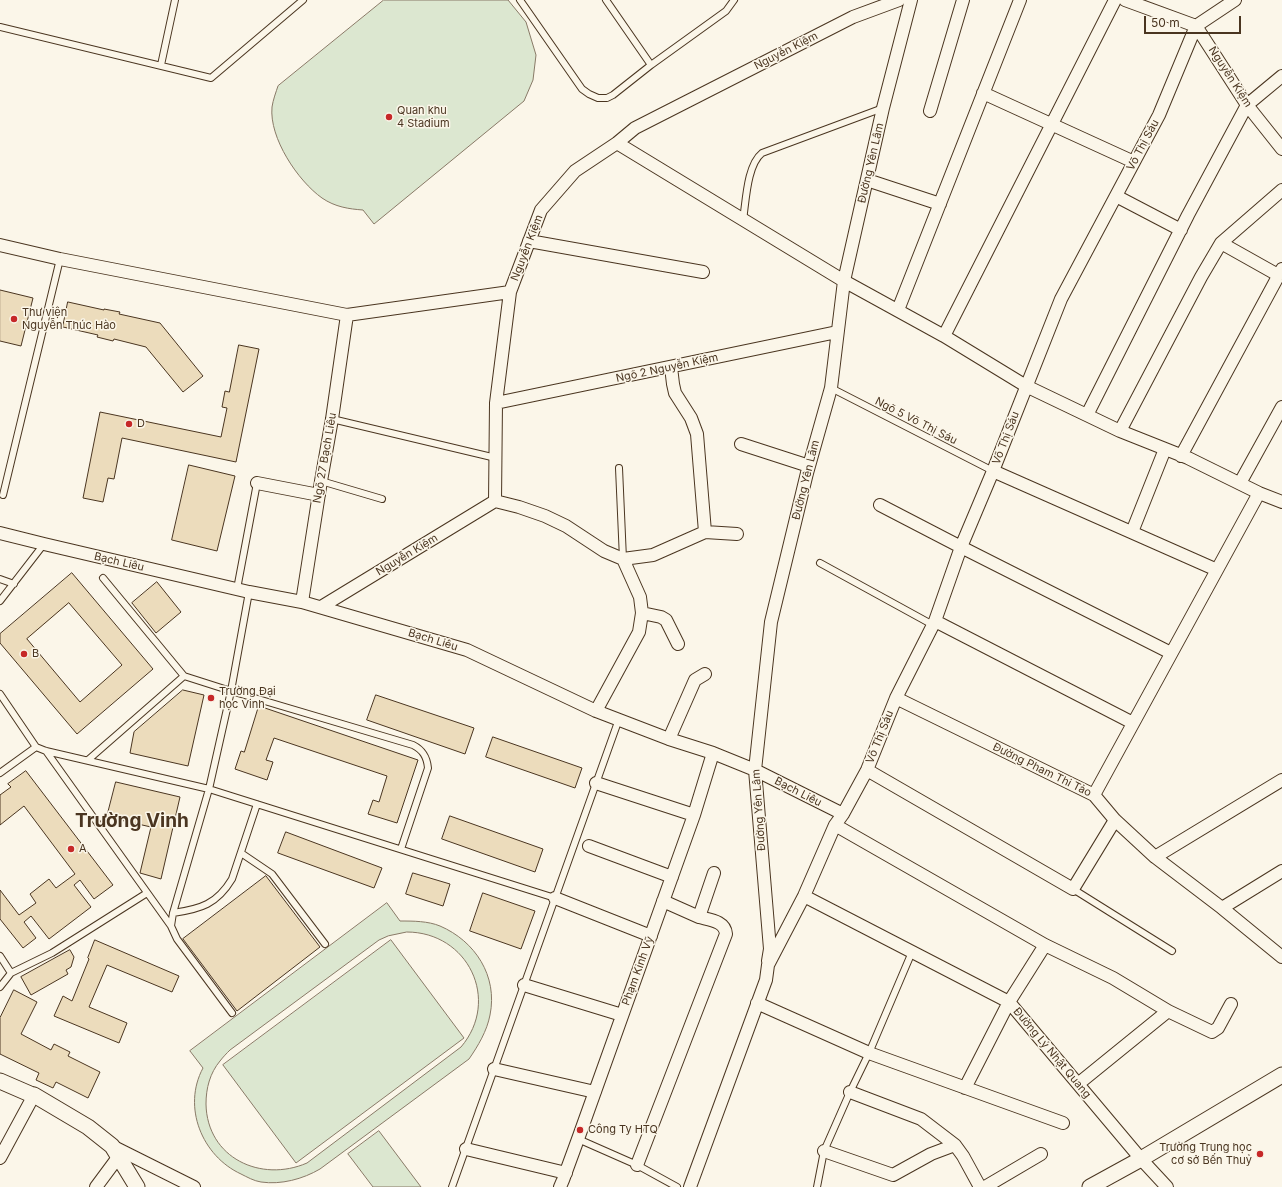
<!DOCTYPE html>
<html>
<head>
<meta charset="utf-8">
<style>
	body { margin:0 }
	#map { position:relative; width:1282px; height:1187px; overflow:hidden; background:#fbf6e9; font-family:Inter,sans-serif }
	canvas { display:block }
	.scale { position:absolute; left:1144px; top:16px; width:97px; height:18px; box-sizing:border-box; border:2px solid #4a3520; border-top:0; padding-left:5px; font-size:12px; line-height:14px; white-space:nowrap; color:#4a3520; -webkit-text-stroke:3px #fbf6e9; paint-order:stroke }
</style>
</head>
<body>
<div id="map">
<canvas width="1282" height="1187"></canvas>
<div class="scale">50 m</div>
</div>
<script>
const ctx = document.querySelector('canvas').getContext('2d');
ctx.lineJoin = 'round';
function paint(path, color) { ctx.fillStyle = color; ctx.fill(path, 'evenodd'); }
function trace(path, color, width, dash) { ctx.strokeStyle = color; ctx.lineWidth = width; ctx.lineCap = dash ? 'butt' : 'round'; ctx.setLineDash(dash || []); ctx.stroke(path); }
function drawText(font, color, halo, rows, align = 'center') {
  ctx.font = font + ' Inter,sans-serif'; ctx.lineWidth = 3; ctx.setLineDash([]); ctx.textBaseline = 'middle'; ctx.strokeStyle = halo; ctx.fillStyle = color; for (const [text, x, y, turn = 0] of rows) {
    ctx.save(); ctx.translate(x, y); ctx.rotate((+turn || 0) * Math.PI / 180); ctx.textAlign = isNaN(turn) ? turn : align; if (halo) ctx.strokeText(text, 0, 0); ctx.fillText(text, 0, 0); ctx.restore();
  }
}
const green = new Path2D(`
	M384,0H508L526,22L536,55L533,80L524,101L374,224L363,210C349,209 335,207 322,198C298,181 269,138 272,107C273,100 276,92 278,86Z
	M387,903L400,921C413,921 428,921 440,926C475,941 498,976 490,1015C487,1031 478,1046 469,1059L320,1169C303,1179 281,1185 261,1182C254,1181 247,1177 241,1174C202,1156 182,1107 203,1068L190,1051ZM407,932C468,932 501,1000 461,1047L307,1163C261,1183 207,1158 206,1104C206,1088 210,1073 220,1061C223,1057 227,1053 230,1050L379,940L388,936Z
	M391,940L464,1038L296,1163L223,1065Z
	M379,1131L421,1187H373L348,1154Z`);
const building = new Path2D(`
	M0,290L33,298L21,346L0,341Z
	M68,302L104,310V309L120,312L119,314L160,323L203,376L183,392L146,347L114,339L113,341L97,337L98,335L63,327Z
	M239,345L259,349L236,462L122,438L114,479L108,478L103,502L83,498L100,412L221,437L227,408L222,407L225,391L229,392Z
	M189,465L235,476L217,551L172,540Z
	M72,573L153,669L77,734L0,643V634ZM69,603L122,665L80,702L27,639Z
	M157,582L181,612L156,633L132,603Z
	M183,690L204,695L188,766L130,753L134,732Z
	M376,695L474,728L465,754L367,720Z
	M259,706L418,760L397,823L368,814L373,800L379,802L387,776L274,738L266,760L273,762L267,780L235,769L241,751L244,752Z
	M493,737L582,768L575,788L486,757Z
	M26,771L113,885L94,899L80,880L74,885L91,907L49,939L31,916L24,922L36,938L23,948L0,919V890L19,915L36,903L30,894L49,879L56,888L75,874L24,806L0,825V795L11,787L8,784Z
	M116,782L180,797L161,879L140,873L151,827L107,817Z
	M450,816L543,849L535,872L442,839Z
	M286,832L382,868L374,888L278,853Z
	M413,873L450,884L443,906L406,894Z
	M266,876L320,947L237,1011L183,939Z
	M483,893L535,911L521,949L470,931Z
	M95,940L179,976L172,992L107,965L89,1007L127,1023L119,1043L54,1016L63,996L72,1001L89,959L88,958Z
	M70,950L74,957L71,967L66,970L68,974L31,995L21,977Z
	M14,990L37,1002L21,1034L51,1050L54,1044L70,1052L68,1056L100,1072L88,1098L56,1082L53,1088L36,1080L39,1073L0,1054V1018Z`);
const service = new Path2D(`
	M520,0L582,89L589,94L598,98H607L613,95L651,65L726,11L734,0
	M606,0L651,65
	M0,27L211,78L303,0
	M161,65L175,0
	M743,220C746,201 747,165 762,153L883,108
	M831,388L993,471
	M332,419L496,458
	M619,468L623,559
	M321,481L382,499
	M3,495L60,259
	M820,563L933,625
	M103,578L184,676L231,691L413,745C423,750 427,757 428,768L401,849
	M0,579L14,584
	M237,589L257,483
	M0,601L44,544
	M0,694L36,747L46,751L209,789L555,898
	M46,751L171,926
	M88,760L184,676
	M0,773L36,747
	M241,853L272,874L325,944
	M1073,889L1172,951
	M173,913C201,909 217,904 232,879L257,804
	M0,956L11,973
	M0,987L11,973L52,953L147,893
	M232,1013L177,939L171,926L173,913L209,789L231,691L249,592
	M578,1139L637,1165L677,1187
	M452,1187L619,719
	M817,1187L824,1151L850,1092L869,1053L912,952`);
const minor = new Path2D(`
	M1125,0L1196,26L1247,105L1282,149
	M983,93L1134,162
	M930,111L963,0
	M617,143L844,281L944,336L1026,386L1120,431L1188,458L1259,493L1282,502
	M867,180L940,204
	M1116,196L1181,230
	M529,241L703,272
	M1221,243L1278,275
	M0,245L60,259L347,315L510,292
	M898,310L1020,0
	M944,336L1115,0
	M671,367L673,384L675,393L691,418L697,434L705,532
	M496,403L837,332
	M1087,415L1188,215L1247,105L1282,76
	M1120,431L1201,277L1221,243L1282,190
	M741,444L809,466
	M1181,456L1282,269
	M993,471L1217,570
	M257,483L319,495
	M1240,483L1282,407
	M495,501L519,507L545,516L566,526L604,551L623,559L653,555L705,532L737,534
	M880,505L961,547L1171,653
	M1132,532L1165,449
	M0,533L44,544L249,592L302,602L467,650L596,711L669,739L713,753L755,770L843,814
	M302,602L321,481L332,419L347,315
	M321,607L495,501L496,403L510,292L541,210L575,171L617,143L635,128L853,17L899,0
	M642,613L661,617L666,620L678,644
	M935,621L1133,723
	M896,698L1094,795L1115,820L1155,857L1222,908L1282,957
	M596,711L639,632L642,613L640,597L623,559
	M669,739L695,680L705,674
	M867,770L1073,889L1115,820
	M596,783L694,815
	M1094,795L1259,493
	M835,825L1045,945L1113,978L1168,1011L1212,1032L1218,1028L1231,1004
	M589,846L672,877
	M1155,857L1282,780
	M804,896L1009,1002L1141,1159L1167,1187
	M555,898L651,936
	M663,901L699,917
	M1222,908L1282,871
	M768,961L770,949L755,770L771,622L807,473L831,388L844,281L883,108L911,0
	M524,985L622,1015
	M757,1003L869,1053L1063,1123
	M494,1069L595,1092
	M1078,1084L1168,1011
	M965,1088L1009,1002L1045,945
	M850,1092L921,1119L955,1145L963,1156L980,1187
	M112,1146L194,1187
	M466,1149L566,1173
	M824,1151L893,1175L931,1154L955,1145
	M0,1158L34,1095
	M637,1165L726,934C725,921 710,920 699,917L714,873
	M96,1187L119,1156
	M560,1187L563,1180L578,1139L694,815L713,753
	M690,1187L766,980L768,965L804,896L835,825L843,814L867,770L896,698L935,621L961,547L993,471L1061,299L1159,115L1196,26L1235,0
	M985,1187L1041,1154`);
const tertiary = new Path2D(`
	M0,1081L30,1094L34,1095L88,1127L112,1146L137,1187
	M1090,1187L1141,1159L1282,1075`);
const markers = [
	[389,117,4,"#c62828"],
	[14,319,4,"#c62828"],
	[129,424,4,"#c62828"],
	[24,654,4,"#c62828"],
	[211,698,4,"#c62828"],
	[71,849,4,"#c62828"],
	[580,1130,4,"#c62828"],
	[1260,1154,4,"#c62828"]
];
const streetNames = [
	["Nguyễn Kiệm",786,51,-27],
	["Nguyễn Kiệm",1230,77,57],
	["Võ Thị Sáu",1143,145,-62],
	["Đường Yên Lâm",871,163,-77],
	["Nguyễn Kiệm",527,248,-69],
	["Ngõ 2 Nguyễn Kiệm",667,368,-12],
	["Ngõ 5 Võ Thị Sáu",916,421,27],
	["Võ Thị Sáu",1006,438,-69],
	["Ngõ 27 Bạch Liêu",325,458,-80],
	["Đường Yên Lâm",806,480,-76],
	["Nguyễn Kiệm",407,555,-31],
	["Bạch Liêu",119,562,13],
	["Bạch Liêu",433,640,17],
	["Võ Thị Sáu",880,737,-68],
	["Đường Pham Thi Tảo",1042,770,26],
	["Bạch Liêu",798,792,27],
	["Đường Yên Lâm",759,810,-94],
	["Phạm Kinh Vỹ",638,971,-70],
	["Đường Lý Nhật Quang",1052,1053,50]
];
const poiNames = [
	["Quan khu",397,111],
	["4 Stadium",397,124],
	["Thư viện",22,313],
	["Nguyễn Thúc Hào",22,326],
	["D",137,424],
	["B",32,654],
	["Trường Đại",219,692],
	["học Vinh",219,705],
	["A",79,849],
	["Công Ty HTQ",588,1130],
	["Trường Trung học",1252,1148,"right"],
	["cơ sở Bến Thuỷ",1252,1161,"right"]
];
const townNames = [
	["Trường Vinh",132,821]
];
paint(green, '#dce7d0');
trace(green, '#887966', 1);
paint(building, '#ecdcbc');
trace(building, '#4a3520', 1);
trace(service, '#4a3520', 8);
trace(minor, '#4a3520', 14);
trace(tertiary, '#4a3520', 17);
trace(service, '#fbf6e9', 6);
trace(minor, '#fbf6e9', 12);
trace(tertiary, '#fbf6e9', 15);
for (const [x, y, r, color] of markers) { const dot = new Path2D(); dot.arc(x, y, r, 0, 2 * Math.PI); ctx.fillStyle = color; ctx.fill(dot); trace(dot, '#fbf6e9', 1.5); }
drawText('11px', '#4a3520', '#fbf6e9', streetNames);
drawText('11px', '#4a3520', '#fbf6e9', poiNames, 'left');
drawText('bold 19px', '#4a3520', '#fbf6e9', townNames);
</script>
</body>
</html>
